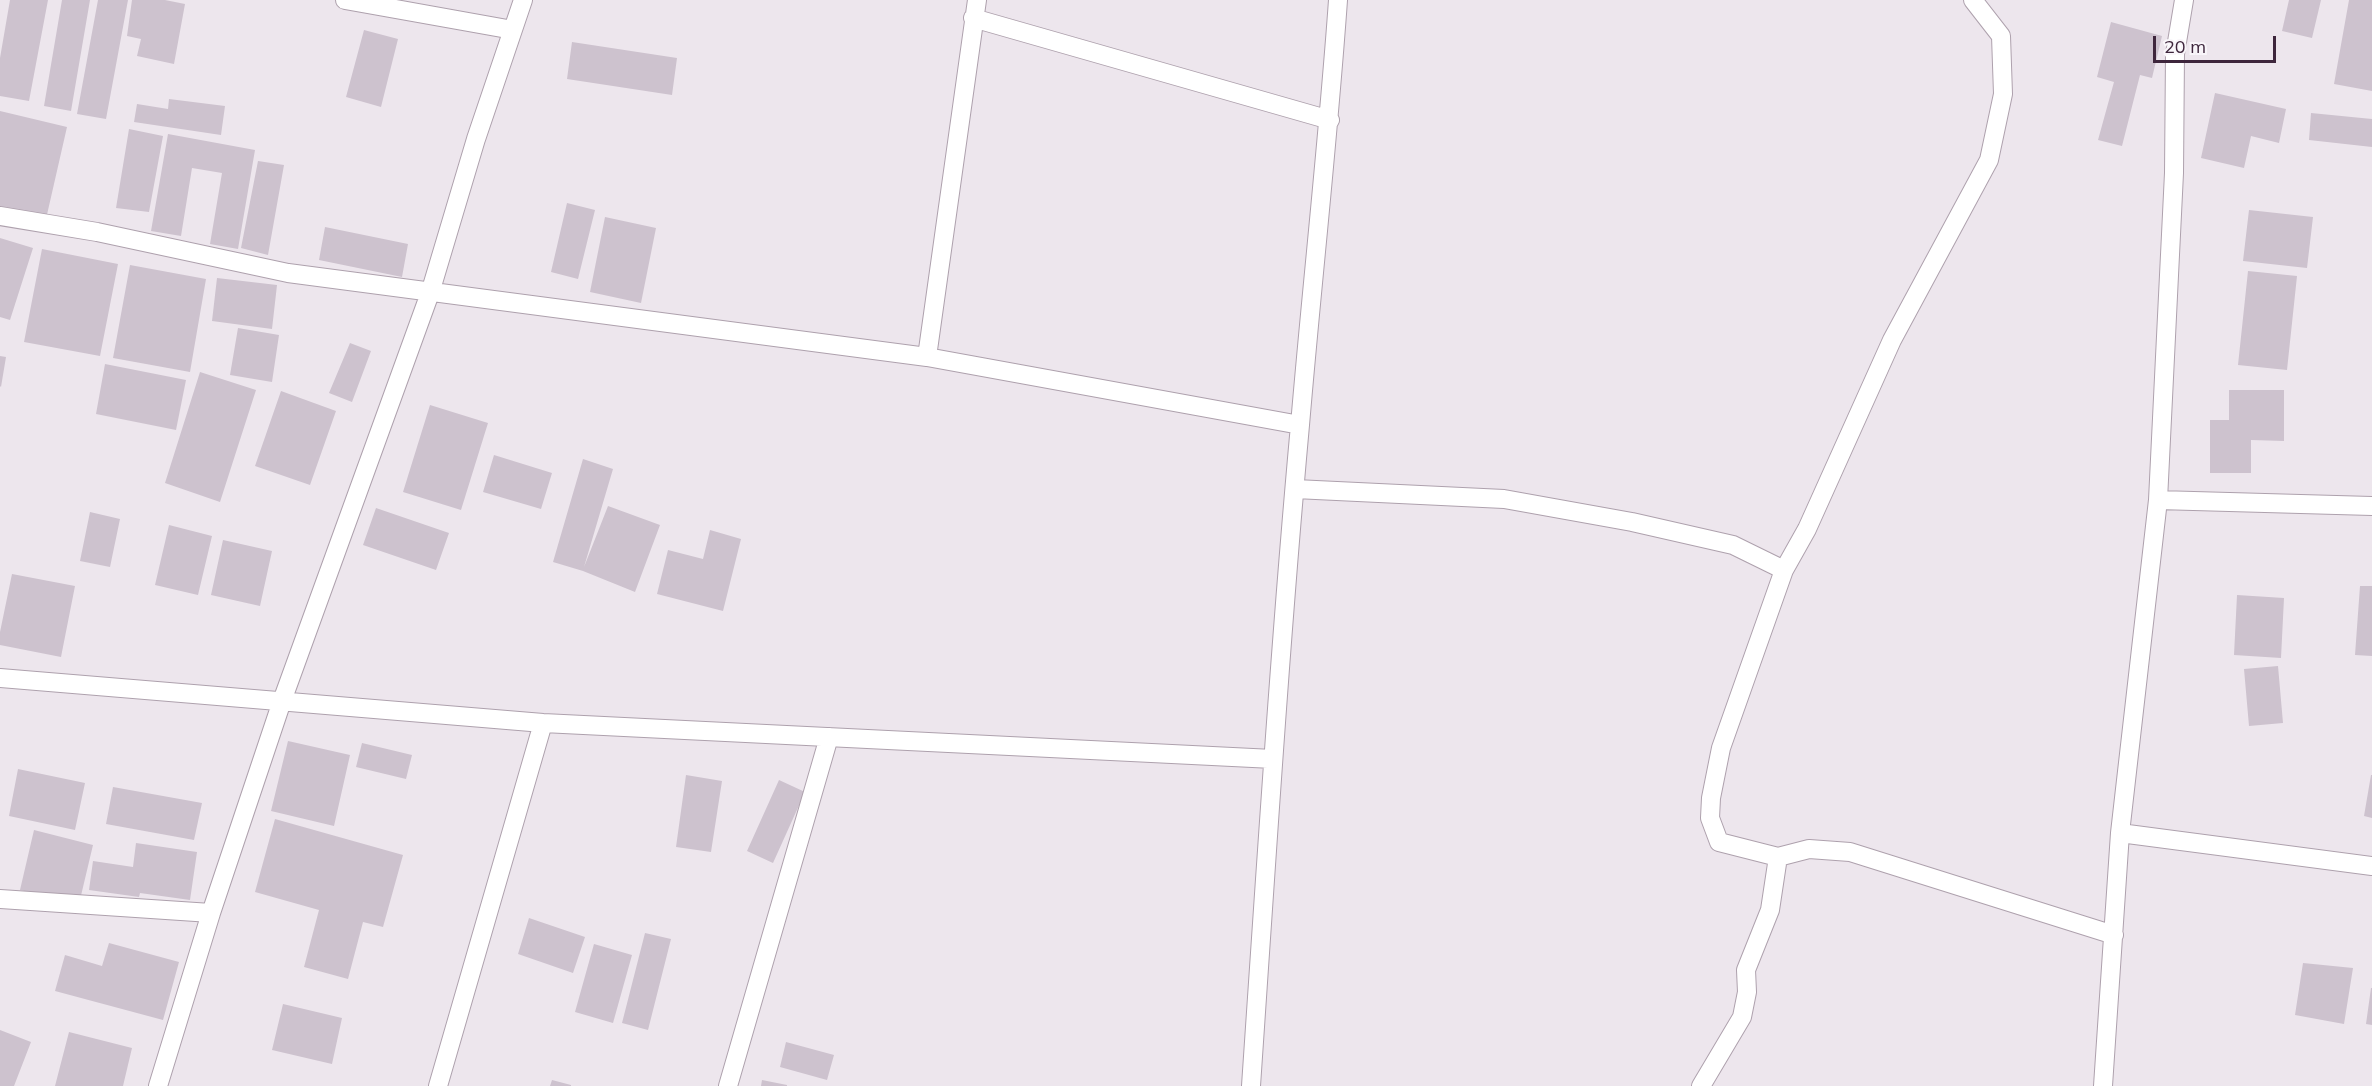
<!DOCTYPE html>
<html>
<head>
<meta charset="utf-8">
<style>
	body { margin:0 }
	#map { position:relative; width:2372px; height:1086px; overflow:hidden; background:#ede6ed; font-family:Mulish,sans-serif }
	canvas { display:block }
	.scale { position:absolute; left:2153px; top:36px; width:123px; height:27px; box-sizing:border-box; border:3px solid #3e263c; border-top:0; padding-left:8px; font-size:18px; line-height:21px; white-space:nowrap; color:#3e263c; -webkit-text-stroke:4px #f9f6fa; paint-order:stroke }
</style>
</head>
<body>
<div id="map">
<canvas width="2372" height="1086"></canvas>
<div class="scale">20 m</div>
</div>
<script>
const ctx = document.querySelector('canvas').getContext('2d');
ctx.lineJoin = 'round';
function paint(path, color) { ctx.fillStyle = color; ctx.fill(path, 'evenodd'); }
function trace(path, color, width, dash) { ctx.strokeStyle = color; ctx.lineWidth = width; ctx.lineCap = dash ? 'butt' : 'round'; ctx.setLineDash(dash || []); ctx.stroke(path); }
const building = new Path2D(`
	M10,0H48L29,101L0,96V58Z
	M62,0H90L71,111L44,106Z
	M98,0H128L106,119L77,114Z
	M132,0H165L185,4L174,64L137,56L141,39L127,36Z
	M2289,0H2321L2312,38L2282,31Z
	M2349,0H2372V91L2334,84Z
	M2111,22L2162,36L2152,78L2140,75L2122,146L2098,140L2114,82L2097,77Z
	M364,30L398,39L381,107L346,97Z
	M572,42L677,58L672,95L567,79Z
	M2215,93L2286,109L2279,143L2251,136L2244,168L2201,158Z
	M169,99L225,106L221,135L134,122L137,104L168,109Z
	M0,111L67,127L46,219L0,209Z
	M2311,113L2372,119V147L2309,140Z
	M129,129L163,136L149,212L116,208Z
	M168,134L255,150L238,249L210,244L222,173L192,168L181,236L151,231Z
	M258,161L284,165L268,255L241,248Z
	M567,203L595,210L578,279L551,272Z
	M2249,210L2313,217L2307,268L2243,261Z
	M605,217L656,228L641,303L590,292Z
	M325,227L408,244L402,277L319,260Z
	M0,238L33,248L10,320L0,317Z
	M42,249L118,264L100,356L24,342Z
	M130,265L206,279L190,372L113,358Z
	M2248,271L2297,276L2287,370L2238,365Z
	M217,278L277,285L272,329L212,321Z
	M238,328L279,335L272,382L230,375Z
	M350,343L371,351L352,402L329,393Z
	M0,356L6,357L1,387L0,386Z
	M105,364L186,380L176,430L96,414Z
	M200,372L256,390L220,502L165,483Z
	M2229,390H2284V441L2251,440V473H2210V420H2229Z
	M281,391L336,411L310,485L255,466Z
	M430,405L488,423L461,510L403,492Z
	M494,455L552,473L541,509L483,492Z
	M583,459L613,469L584,567L608,506L660,525L635,592L583,571L553,562Z
	M376,508L449,533L436,570L363,545Z
	M90,512L120,519L110,567L80,561Z
	M169,525L212,536L198,595L155,585Z
	M710,530L741,539L723,611L657,594L668,550L703,559Z
	M223,540L272,551L260,606L211,595Z
	M12,574L75,586L61,657L0,645V632Z
	M2360,586H2372V656L2355,655Z
	M2237,595L2284,598L2281,658L2234,655Z
	M2278,666L2283,723L2249,726L2244,669Z
	M288,741L350,755L334,826L271,811Z
	M362,743L412,755L406,779L356,767Z
	M18,769L85,783L75,830L9,816Z
	M686,775L722,781L711,852L676,847Z
	M2371,775H2372V818L2364,816Z
	M779,780L805,792L773,863L747,851Z
	M113,787L202,803L194,840L106,824Z
	M275,819L403,855L383,927L363,922L348,979L304,967L319,910L255,892Z
	M34,830L93,845L79,904L20,890Z
	M136,843L197,852L190,900L140,893L139,897L89,890L93,861L133,867Z
	M529,918L585,937L573,973L518,954Z
	M645,933L671,939L648,1030L622,1023Z
	M109,943L179,962L163,1020L55,991L65,955L102,966Z
	M594,944L632,955L613,1023L575,1012Z
	M2303,963L2353,968L2344,1024L2295,1015Z
	M2371,988H2372V1025L2366,1024Z
	M283,1004L342,1018L332,1064L272,1050Z
	M0,1030L31,1042L14,1086H0Z
	M69,1032L132,1048L123,1086H55Z
	M786,1042L834,1055L827,1080L780,1067Z
	M552,1080L571,1085V1086H550Z
	M762,1080L787,1085V1086H761Z`);
const minor = new Path2D(`
	M345,0L513,30
	M973,18L1330,120
	M0,216L97,232L288,273L927,357L1300,425
	M927,357L977,0
	M1295,489L1504,499L1632,522L1733,545L1784,570L1807,529L1892,340L1989,160L2003,94L2001,36L1973,0
	M2158,500L2372,506
	M1784,570L1721,748L1711,798L1710,818L1719,842L1778,857L1809,849L1850,852L2114,935
	M0,678L543,723L1273,759
	M2120,833L2158,500L2174,173L2175,54L2184,0
	M0,899L211,913
	M158,1086L211,913L282,701L430,293L476,139L523,0
	M438,1086L543,723
	M728,1086L829,737
	M1251,1086C1266,866 1280,645 1300,425C1312,283 1328,142 1338,0
	M1701,1086L1742,1017L1747,992L1746,970L1770,910L1778,857
	M2103,1086L2120,833L2372,866`);
paint(building, '#cdc2ce');
trace(minor, '#aea1ad', 20);
trace(minor, '#fff', 18);
</script>
</body>
</html>
